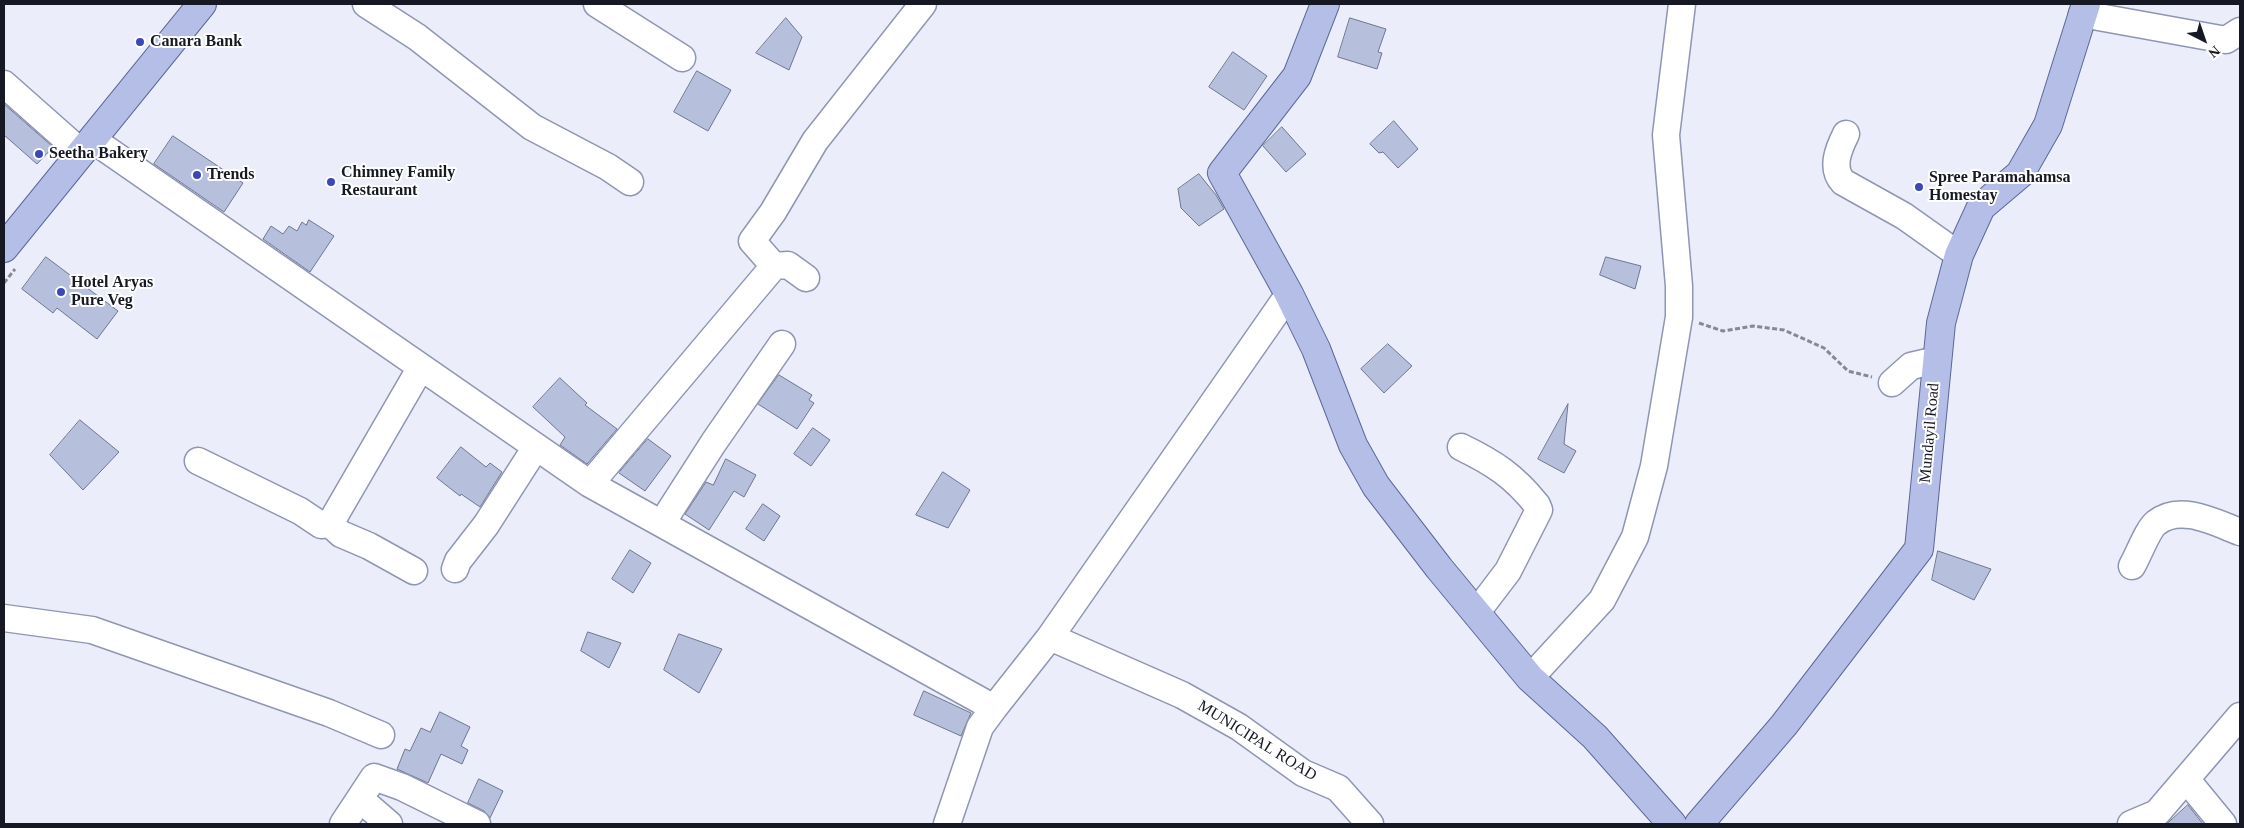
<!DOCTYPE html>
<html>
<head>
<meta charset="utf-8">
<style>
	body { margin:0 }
	#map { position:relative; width:2244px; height:828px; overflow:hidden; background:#ebeefa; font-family:"Times New Roman",serif }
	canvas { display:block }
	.frame { position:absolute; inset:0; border:5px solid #161923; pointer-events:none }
	.north { position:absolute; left:2179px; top:15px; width:50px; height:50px; -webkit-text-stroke:4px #fff; paint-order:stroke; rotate:139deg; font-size:14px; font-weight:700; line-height:20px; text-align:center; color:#161923 }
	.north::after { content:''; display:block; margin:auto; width:18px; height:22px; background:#161923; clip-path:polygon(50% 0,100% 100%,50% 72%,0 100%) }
</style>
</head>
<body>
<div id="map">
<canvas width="2244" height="828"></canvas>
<div class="frame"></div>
<div class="north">N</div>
</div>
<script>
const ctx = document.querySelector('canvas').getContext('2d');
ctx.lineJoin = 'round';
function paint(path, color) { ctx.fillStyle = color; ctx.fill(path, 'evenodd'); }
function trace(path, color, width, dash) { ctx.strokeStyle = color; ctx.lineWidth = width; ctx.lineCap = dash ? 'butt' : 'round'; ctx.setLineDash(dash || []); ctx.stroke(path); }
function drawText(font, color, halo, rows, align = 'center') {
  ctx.font = font + ' "Times New Roman",serif'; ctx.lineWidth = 4; ctx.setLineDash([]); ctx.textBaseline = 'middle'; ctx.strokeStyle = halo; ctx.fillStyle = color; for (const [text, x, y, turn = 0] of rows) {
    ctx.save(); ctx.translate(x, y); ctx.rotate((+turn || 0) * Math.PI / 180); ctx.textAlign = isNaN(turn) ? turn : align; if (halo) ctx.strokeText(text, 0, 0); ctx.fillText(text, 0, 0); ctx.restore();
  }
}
const building = new Path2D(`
	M786,18L802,37L789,70L756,53Z
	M1350,18L1386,29L1378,52L1382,53L1377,69L1338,57Z
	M1233,52L1267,76L1244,110L1209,87Z
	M697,71L731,90L708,131L674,112Z
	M4,104L53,147L37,164L4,135Z
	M1394,121L1418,149L1398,168L1383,152L1379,153L1370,144Z
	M1282,127L1306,154L1286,172L1263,146Z
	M173,136L243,183L224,212L154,164Z
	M1199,174L1216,195L1224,209L1199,226L1181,208L1178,189Z
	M309,220L334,236L310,272L263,239L271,226L283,234L289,226L297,231L302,222L306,225Z
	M46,257L118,311L97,339L57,308L53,313L22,289Z
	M1606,257L1641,266L1635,289L1600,275Z
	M1388,344L1412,366L1384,393L1361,369Z
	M779,375L812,395L809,400L814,403L797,429L758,404Z
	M560,378L587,403L585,405L617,429L587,464L560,445L565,437L533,407Z
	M1568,404L1564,444L1576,451L1564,473L1538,459Z
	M80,420L119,452L83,490L50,455Z
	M813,428L830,440L811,466L794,454Z
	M648,439L671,456L645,491L619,473Z
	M461,447L486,467L490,463L502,472L480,507L461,494L460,496L437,478Z
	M726,459L756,475L744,497L734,491L709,530L685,514L706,482L713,485Z
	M943,472L970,490L948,528L916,515Z
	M763,504L780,516L764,541L746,529Z
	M630,550L651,563L633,593L612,579Z
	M1938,551L1991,569L1974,600L1932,580Z
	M588,632L621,643L609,668L581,651Z
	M679,634L722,649L699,693L664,670Z
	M924,691L971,713L961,736L914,715Z
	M440,712L470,727L461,746L468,750L462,764L441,754L428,783L397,769L405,749L410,751L421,728L430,732Z
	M479,779L503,791L490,818L484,811L468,803Z
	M2188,805L2203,824H2167Z`);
const path = new Path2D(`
	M4,283L15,269
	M1699,323L1723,331L1753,326L1784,330L1824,348L1848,371L1872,377`);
const minor = new Path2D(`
	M366,4L417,37L532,127L608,167L630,182
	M597,4L682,58
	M2082,14L2226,40L2240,31
	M4,84L82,153
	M1846,134C1839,148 1830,168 1843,182L1904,216L1959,255
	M93,140L590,484L994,708L1050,637L1289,294
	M774,266L752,241L773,212L815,141L923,4
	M1892,383L1911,366L1937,360
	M1461,447C1494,463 1514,476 1537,505L1539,510L1508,571L1476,613
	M198,461L300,511L321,525L330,524L421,367
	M590,484L774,266L788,265L806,278
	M662,523L714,442L782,344
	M330,524L341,534L369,546L414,571
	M2132,566C2138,556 2148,529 2156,523C2180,503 2216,523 2240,532
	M455,569L458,561L486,525L536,447
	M4,618L92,630L329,713L381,735
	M1050,637L1182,695L1239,727L1303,773L1338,788L1370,824
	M1530,678L1602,600L1635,537L1654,466L1679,317V286L1666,135L1682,4
	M2186,779L2223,824
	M360,799L389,824
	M343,824L374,777L402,787L477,824
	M947,824L980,727L994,708
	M2131,824L2157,813L2240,716`);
const major = new Path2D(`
	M1325,4L1297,76L1222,173L1289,294L1316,349L1353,445L1376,486L1439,568L1530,678L1595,737L1672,824
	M4,248L202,4
	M1699,824L1784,725L1919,549L1941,323L1959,255L1981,207L2020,174L2048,125L2086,4`);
const markers = [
	[140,42,5,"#3b47bb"],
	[39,154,5,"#3b47bb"],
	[197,175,5,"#3b47bb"],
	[331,182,5,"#3b47bb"],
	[1919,187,5,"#3b47bb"],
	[61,292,5,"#3b47bb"]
];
const poiNames = [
	["Canara Bank",150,42],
	["Seetha Bakery",49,154],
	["Chimney Family",341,173],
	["Restaurant",341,191],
	["Trends",207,175],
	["Spree Paramahamsa",1929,178],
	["Homestay",1929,196],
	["Hotel Aryas",71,283],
	["Pure Veg",71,301]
];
const streetNames = [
	["Mundayil Road",1930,433,-85],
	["MUNICIPAL ROAD",1257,741,32]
];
paint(building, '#b6bfdb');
trace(building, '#6e7690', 1);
trace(minor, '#8f96b2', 29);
trace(major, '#5c6897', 30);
trace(path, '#868994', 3, [5, 2.5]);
trace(minor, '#fff', 26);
trace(major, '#b4bee6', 28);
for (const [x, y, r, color] of markers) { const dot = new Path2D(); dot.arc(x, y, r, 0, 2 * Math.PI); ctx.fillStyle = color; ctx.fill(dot); trace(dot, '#fff', 2); }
drawText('bold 16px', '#161923', '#fff', poiNames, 'left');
drawText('16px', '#161923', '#fff', streetNames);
</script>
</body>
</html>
